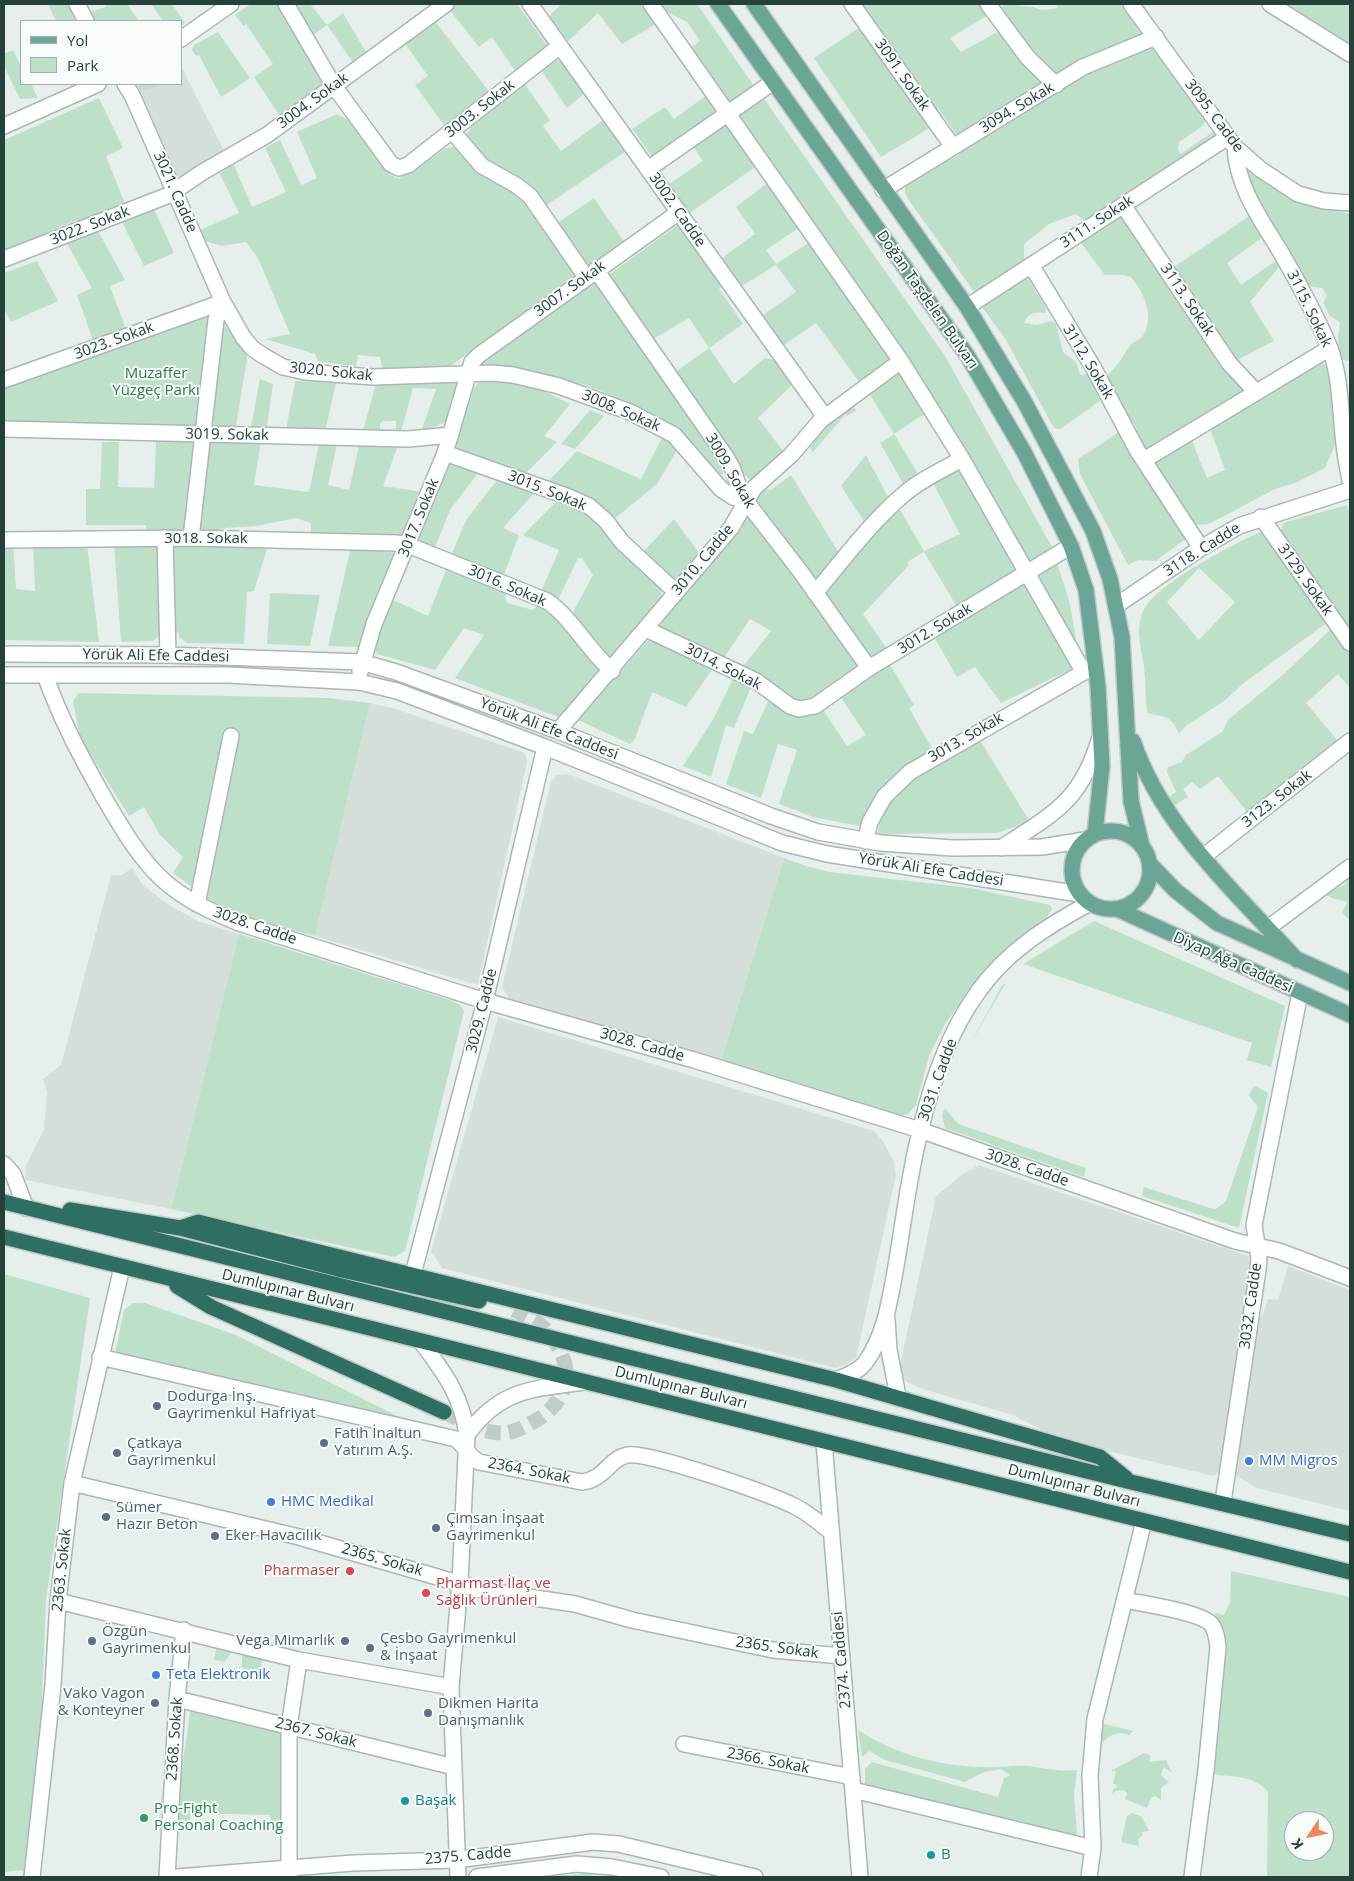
<!DOCTYPE html>
<html>
<head>
<meta charset="utf-8">
<style>
	body { margin:0 }
	#map { position:relative; width:1354px; height:1881px; overflow:hidden; background:#e6efeb; font-family:"Open Sans",sans-serif }
	canvas { display:block }
	.frame { position:absolute; inset:0; border:5px solid #24423a; pointer-events:none }
	.legend { position:absolute; left:20px; top:20px; width:162px; height:65px; box-sizing:border-box; background:#f7fbf9; border:1px solid #a3b1ad; margin:0; padding:6px 9px; list-style:none; font-size:15px; color:#24423a }
	.legend li { display:flex; align-items:center; gap:10px; height:25px }
	.legend b { width:25px; border:1px solid #a3b1ad }
	.north { position:absolute; left:1284px; top:1811px; width:50px; height:50px; box-sizing:border-box; background:#f7fbf9; border:1px solid #a3b1ad; border-radius:50%; rotate:236deg; font-size:14px; font-weight:700; line-height:20px; text-align:center; color:#24423a }
	.north::after { content:''; display:block; margin:auto; width:18px; height:22px; background:#f4845f; clip-path:polygon(50% 0,100% 100%,50% 72%,0 100%) }
</style>
</head>
<body>
<div id="map">
<canvas width="1354" height="1881"></canvas>
<div class="frame"></div>
<ul class="legend">
<li><b style="height:6px;background:#6aa596"></b>Yol</li>
<li><b style="height:14px;background:#bfe0c8"></b>Park</li>
</ul>
<div class="north">K</div>
</div>
<script>
const ctx = document.querySelector('canvas').getContext('2d');
ctx.lineJoin = 'round';
function paint(path, color) { ctx.fillStyle = color; ctx.fill(path, 'evenodd'); }
function trace(path, color, width, dash) { ctx.strokeStyle = color; ctx.lineWidth = width; ctx.lineCap = dash ? 'butt' : 'round'; ctx.setLineDash(dash || []); ctx.stroke(path); }
function drawText(font, color, halo, rows, align = 'center') {
  ctx.font = font + ' "Open Sans",sans-serif'; ctx.lineWidth = 4; ctx.setLineDash([]); ctx.textBaseline = 'middle'; ctx.strokeStyle = halo; ctx.fillStyle = color; for (const [text, x, y, turn = 0] of rows) {
    ctx.save(); ctx.translate(x, y); ctx.rotate((+turn || 0) * Math.PI / 180); ctx.textAlign = isNaN(turn) ? turn : align; if (halo) ctx.strokeText(text, 0, 0); ctx.fillText(text, 0, 0); ctx.restore();
  }
}
const built = new Path2D(`
	M181,66L224,151L182,178L177,175L137,84H181Z
	M370,703L396,709L525,753L527,762L478,984L470,983L315,936Z
	M568,774L784,858L721,1061L509,998L502,987L551,781L557,775Z
	M132,868L142,884L166,903L198,921L239,934L171,1209L25,1180L26,1166L44,1129L47,1092L43,1079L61,1065L111,875H122Z
	M498,1017L874,1131L882,1140L894,1161L896,1175L856,1358L846,1365L835,1368L442,1268L431,1252Z
	M979,1165L1249,1256L1250,1272L1221,1469L1214,1476L1061,1440L1013,1415L922,1389L905,1381L900,1366L936,1196L964,1173Z
	M1288,1266L1350,1290V1511L1257,1488L1235,1475L1256,1320L1262,1316L1268,1299L1278,1300Z`);
const green = new Path2D(`
	M48,4H68L76,21H56Z
	M105,4H127L139,21H94L89,12L106,7Z
	M151,4H172L185,23L181,26V21H163Z
	M251,4H278L323,83L281,118L254,77L273,64L246,24L243,26L235,15Z
	M297,4H310L327,25L343,13L367,54L354,64L327,25L312,36Z
	M457,4H517L547,45L546,49L518,75L492,37L479,47L449,9Z
	M562,4H642L656,24L622,44L598,13L568,41L549,16Z
	M658,4H697L754,86L729,104L690,48L700,41L687,22L663,10Z
	M857,4H982L990,14L950,38L961,52L1001,30L1046,85L959,138L938,108L934,110Z
	M1005,4L1033,7L1042,10L1058,8L1056,4H1123L1144,33L1139,40L1056,73L1045,67L1000,10Z
	M1278,4H1350V50Z
	M434,20L491,94L446,128L415,85L428,76L404,42Z
	M862,26L930,128L881,157L814,58Z
	M218,32L250,78L221,97L199,55L196,56L192,50L194,45Z
	M1152,43L1206,118L1203,126L1179,142L1178,150L1181,154L1215,130L1221,136L1089,220H1082L1076,214L1049,224L1024,244V261L1017,268L975,293L908,199L905,193V182L959,155L962,148L988,130L1010,121L1083,76L1130,57Z
	M13,50L21,66V84H31L38,98L20,99L4,66V54Z
	M557,60L562,63L584,94L567,108L541,70Z
	M524,83L550,120L543,126L561,151L603,120L625,152L544,207L489,165L464,139L472,126Z
	M137,84H161L158,87L139,90Z
	M707,95L718,113L654,159L632,129L665,107L674,119Z
	M762,96L945,356L1052,547L1028,565L736,114Z
	M99,98L123,148L106,156L125,204L79,224L77,220L4,251V140Z
	M337,114L350,121L391,175L399,179L446,148L454,147L520,195L574,272L573,277L452,365L442,369L383,371L380,357L358,355L356,367L318,361L315,354L265,339L290,334L258,258L246,242L222,246L205,241L200,230L239,213L220,174L233,163L252,207L286,192L265,148L280,140L301,185L317,178L297,132Z
	M728,123L758,165L690,213L669,184L703,161L692,145Z
	M1245,165C1275,193 1310,206 1350,214V360L1346,361L1340,357L1338,337L1340,322L1330,316L1323,303L1327,296L1322,288L1312,287L1305,282L1257,205Z
	M770,181L800,227L766,250L776,264L810,242L891,360L860,383L816,323L784,345L763,315L796,292L776,265L742,286L722,258L755,234L736,207Z
	M594,198L625,243L589,267L585,266L556,224Z
	M154,209L174,253L144,266L122,222Z
	M1122,211L1245,391L1147,450L1137,441V429L1121,404L1107,375C1118,367 1121,358 1129,347C1133,341 1142,340 1145,332C1154,313 1143,292 1131,277L1123,275H1105L1078,239Z
	M1251,215L1263,237L1227,263L1241,285L1277,260L1279,267L1250,302L1274,341L1233,362L1171,269Z
	M678,225L687,227L726,284L719,289L743,324L709,348L734,384L765,358L780,362L793,384L758,418L784,452L751,480L744,475L674,373L709,348L689,318L650,341L604,278Z
	M98,231L125,280L110,286L127,332L94,343L77,295L92,288L66,242Z
	M37,261L58,301L11,322L4,309V273Z
	M1019,279H1028L1045,306L1046,313C1035,312 1029,312 1024,323L1037,325L1050,321L1056,324L1063,352L1076,362L1080,375L1088,374L1100,401L1060,429L1054,428L1050,421L1006,340L982,307Z
	M592,283L598,284L724,465L723,474L717,475L657,418L627,401L580,383L575,389L482,367L480,364L483,361Z
	M211,315L198,429L4,422V386Z
	M221,324H224L246,352L247,359L235,432H213L207,425Z
	M1320,360L1329,369L1338,438L1325,468L1295,483L1275,489L1209,524L1194,525L1155,466L1154,461L1190,436L1207,478L1225,470L1209,426Z
	M898,373H901L926,413L894,434L918,474L903,483L880,443L894,434L869,393Z
	M260,379L273,384L266,432H250Z
	M454,379L460,380L446,422L421,432L436,389L413,388L401,432L396,429V421H383L380,423V430L377,432L363,431L376,383H414Z
	M487,379L529,384L570,404L544,436L557,442L524,475L457,449L455,444L474,389L479,380Z
	M295,381L336,383L325,432L286,430Z
	M853,406L856,410L847,416L846,414L813,452L810,448C817,426 835,418 853,406Z
	M590,410L604,416L575,449L561,444Z
	M1119,432L1188,537L1156,561L1138,560L1128,565L1080,474L1078,459Z
	M663,436L677,450L657,484L613,520L546,484L577,451L641,479Z
	M190,439L196,442L186,531L146,533V525H86V489H100L102,442H119L118,487L154,488L156,442Z
	M320,439L338,440L328,485L349,490L360,441L399,443L383,486L423,492L407,532L397,539L311,533V523L296,518L256,526L226,528L201,534L196,532L205,445L210,441H261L254,485L309,492Z
	M866,455L888,497L865,523L841,486Z
	M447,459H451L478,473L450,510L433,552L417,538Z
	M953,472H961L1019,570L959,610L924,552L907,562L909,565L863,614L889,652L873,658L867,656L823,597L876,531L899,508L924,551L960,534L933,483Z
	M791,475L839,553L816,581H813L755,502V496L760,489L771,490Z
	M497,480L535,492L503,528L519,535L502,580L450,558L466,520Z
	M559,499L586,510L660,587L662,592L660,601L610,658L606,657L571,616L593,575L582,558H578L557,602L540,594L559,550L523,535Z
	M1347,505L1350,515V634L1280,533L1283,524L1286,522Z
	M745,515L754,521L857,661L859,667L813,701L805,702L792,701L741,669L771,631L750,619L723,659L661,628L660,621Z
	M674,519L700,554L673,585L642,553Z
	M1260,532L1266,535L1328,622L1245,682L1224,701L1187,725L1179,733C1170,714 1165,718 1147,713C1145,697 1146,682 1144,667C1142,649 1135,633 1142,614C1152,585 1232,545 1260,532ZM1199,568L1235,602L1199,640L1167,602Z
	M33,543L87,544L99,642L4,640V544H13L16,589L35,591Z
	M114,544H155L159,549L161,634L153,641L121,642Z
	M173,546H268L254,591L247,592L244,644L187,643L180,638L178,632H173L169,551Z
	M351,547L397,553L359,647L328,646Z
	M1056,560L1069,600L1078,651L1033,575Z
	M446,570L507,594L505,597L507,603L533,610L539,604L555,615L599,669V673L567,712L558,717L455,678L484,635L464,628L435,670L377,654L372,647L391,599L428,616Z
	M1023,582L1027,586L1073,668L1001,703L975,667L957,677L934,637Z
	M270,593L320,595L310,646L267,644Z
	M1332,628L1350,651V688L1338,674L1306,703L1338,741L1248,813L1218,776L1200,789L1192,782L1183,789L1188,797L1173,806L1169,797L1176,792L1167,772L1168,767L1182,762L1186,755L1223,731L1228,720L1284,674Z
	M650,638L714,667L686,707L652,692L635,739L630,744L578,720Z
	M889,663L914,705L909,708L935,754L860,826L813,817L779,804L797,750L778,744L761,798L726,784L744,731L753,734L769,699L822,708L847,746L866,735L840,696Z
	M734,677L751,687L734,728L726,725L711,777L683,766L714,718Z
	M79,693L329,698L370,703L315,936L243,917L204,897L237,731L227,729L195,889L173,873L183,857L160,835L144,807L129,816L80,738L73,701Z
	M978,737L1030,822L997,833L877,834L884,806L914,774Z
	M784,858L806,866L829,872L971,888L1050,905L1052,909L1047,917L1019,938L973,986L945,1024L929,1056L916,1105L908,1114L900,1116L721,1061Z
	M1350,874V920L1342,913L1347,902L1332,898L1325,894L1346,884V877Z
	M1094,921L1285,1006L1271,1067L1247,1060L1252,1043L1023,964Z
	M239,934L453,1001L460,1005L464,1011L405,1251L394,1257L171,1209Z
	M1003,984H1005L968,1048Z
	M1256,1086L1268,1093L1239,1228L1142,1196L1144,1187L1210,1208L1216,1209L1226,1201L1258,1107L1249,1096L1253,1087Z
	M945,1108L958,1124L1086,1168L1084,1177L945,1128L942,1115Z
	M4,1274L90,1298L46,1600L38,1794L27,1870L4,1872Z
	M133,1303H145L236,1335L415,1425L115,1354L124,1310Z
	M1231,1571L1350,1597V1877H1267L1268,1792C1255,1775 1230,1777 1211,1774L1222,1641L1215,1613L1224,1615L1230,1602ZM1294,1821H1324V1851H1294Z
	M217,1645L233,1649L225,1662L214,1660Z
	M242,1652L263,1657L260,1672L242,1668Z
	M197,1708L286,1734L279,1827L271,1826L270,1815L190,1813V1826L174,1827L190,1712Z
	M1100,1723L1133,1731L1129,1735C1109,1727 1093,1749 1095,1768C1096,1773 1098,1779 1099,1784L1095,1793C1091,1772 1093,1744 1100,1723Z
	M858,1730C895,1754 938,1766 982,1767C997,1768 1013,1765 1028,1766C1047,1768 1057,1772 1077,1770L1074,1794L1077,1833L1071,1839L865,1788V1769L872,1762L998,1797L1004,1778L1010,1775L1000,1769L984,1772L965,1782L885,1760L869,1751L862,1757Z
	M1144,1753L1151,1756L1149,1762L1166,1760L1172,1773L1164,1767L1161,1775L1169,1782L1161,1788V1800L1155,1796L1151,1798L1147,1808L1125,1799L1127,1793L1123,1790L1115,1791L1112,1795L1113,1789L1118,1787L1113,1783L1116,1771H1111Z
	M1132,1813L1142,1817L1149,1831L1142,1832V1836L1138,1839L1139,1846L1121,1842L1127,1816Z
	M593,1873L592,1877H538Z`);
const highwayTunnel = new Path2D(`
	M444,1412C463,1421 483,1434 505,1433C517,1432 530,1424 540,1418C576,1393 572,1357 544,1328C536,1320 524,1315 514,1310`);
const minor = new Path2D(`
	M77,4L86,21
	M286,4L334,86L391,164L399,168L408,165L560,46
	M530,4L825,417
	M651,4L901,361L962,459L1083,671
	M852,4L953,147
	M988,4L1028,58L1056,85
	M1131,4L1235,147L1260,169L1298,194L1324,201L1350,203
	M1270,4L1350,54
	M181,39L231,4
	M125,84L132,95L223,302L243,337L252,348L262,355L283,367L305,372L373,377L492,373L513,375L559,386L630,412L674,435L721,489L733,497L746,501
	M4,126L98,84
	M452,131L482,166L516,185L530,196L586,277
	M1235,147C1237,187 1260,218 1280,251C1298,282 1315,313 1329,346C1341,376 1340,411 1344,444C1345,456 1348,469 1350,481
	M648,169L773,82
	M883,190L1083,67L1156,37
	M1123,205L1229,363L1256,392
	M4,259L169,195L201,173L267,135L446,4
	M1031,265L1093,367L1137,450L1201,548
	M596,270L726,457L732,467L742,496L800,571L869,668
	M967,307L1228,137
	M4,380L223,302
	M4,429L408,439L451,435
	M445,453L569,497L589,506L606,521L622,542L676,592
	M1144,460L1330,348
	M1261,517L1350,643
	M165,538L168,655
	M191,538L216,320L223,302
	M4,540L191,538L396,543L408,545L547,601C572,618 588,650 612,671
	M815,593C843,560 870,523 903,495C920,480 942,470 962,459
	M1117,605L1201,548L1239,526L1350,490
	M646,629L756,681L790,706L799,709L815,706L869,668L1071,546
	M4,654L168,655L361,662L396,672L558,731L771,816L818,832L881,843L952,848L1042,847L1085,840
	M360,672L374,624L445,453L472,362L479,355L679,212
	M4,675H228L359,682L397,691L545,747L782,843L827,854L1079,894
	M45,675C61,720 80,755 103,796C120,825 138,857 163,880C185,900 212,912 239,923L485,1001L694,1060L920,1130L1235,1241L1279,1251L1350,1278
	M558,731L731,528L754,488L791,455L821,420L901,361
	M865,841L870,822L884,797L910,772L1091,668
	M1001,848C1054,813 1081,802 1100,737
	M1203,857L1350,741
	M197,904L231,736
	M1268,928L1350,867
	M4,1164L13,1174L26,1208
	M413,1274L485,1001L545,747
	M887,1319L889,1350L898,1396
	M422,1343C445,1374 462,1396 467,1435L460,1582L451,1687L458,1877
	M100,1357L456,1439C465,1446 469,1457 479,1462L582,1482C605,1479 609,1459 627,1455C648,1451 766,1493 790,1504C805,1510 818,1522 831,1532
	M836,1380C846,1376 858,1372 865,1363C885,1336 890,1299 896,1266C904,1220 909,1173 921,1128C932,1081 949,1032 978,992C1006,952 1047,926 1090,903
	M467,1435C500,1389 532,1389 584,1382
	M824,1442L860,1877
	M72,1483L299,1537L482,1590L575,1604L632,1620L773,1650L842,1656
	M1223,1502L1258,1270L1259,1258L1254,1225L1300,993
	M1125,1600C1143,1604 1200,1612 1211,1624C1216,1630 1217,1639 1218,1647L1206,1770L1192,1877
	M58,1601L299,1660L451,1687
	M177,1699L454,1767
	M684,1744L852,1777
	M853,1790L1093,1848
	M32,1877L53,1685L58,1601L72,1483L122,1267
	M167,1877L177,1699L184,1630
	M177,1877L353,1863L456,1860L593,1842L619,1844L755,1877
	M289,1877V1727L299,1660
	M477,1877L576,1864L612,1867L661,1877
	M1089,1877L1093,1848L1090,1776L1095,1719L1144,1521`);
const major = new Path2D(`
	M718,4L967,355L1024,452L1071,546L1086,590L1098,687L1102,766L1095,834
	M754,4L967,307L1024,401L1093,531L1110,579L1122,637L1131,801L1142,846
	M1133,741C1163,829 1236,892 1297,960
	M1072 870a39 39 0 1 1 78 0a39 39 0 1 1-78 0Z
	M1150,864L1176,891L1217,923L1350,983
	M1117,909L1350,1015`);
const highway = new Path2D(`
	M4,1202L1131,1482L1350,1534
	M70,1210L180,1228L342,1270L479,1301
	M180,1228L198,1222L836,1380L1100,1457L1126,1478
	M4,1237L1350,1572
	M177,1286L211,1307L444,1412`);
const markers = [
	[157,1406,5,"#5c6f8a"],
	[324,1443,5,"#5c6f8a"],
	[117,1453,5,"#5c6f8a"],
	[1249,1461,5,"#3f7fe0"],
	[271,1502,5,"#3f7fe0"],
	[106,1517,5,"#5c6f8a"],
	[436,1528,5,"#5c6f8a"],
	[215,1536,5,"#5c6f8a"],
	[350,1571,5,"#e0444e"],
	[426,1593,5,"#e0444e"],
	[92,1641,5,"#5c6f8a"],
	[345,1641,5,"#5c6f8a"],
	[370,1648,5,"#5c6f8a"],
	[156,1675,5,"#3f7fe0"],
	[155,1703,5,"#5c6f8a"],
	[428,1713,5,"#5c6f8a"],
	[405,1801,5,"#0f9aa8"],
	[144,1818,5,"#2e9e5b"],
	[931,1855,5,"#0f9aa8"]
];
const streetNames = [
	["3091. Sokak",902,75,55],
	["3004. Sokak",313,101,-36],
	["3094. Sokak",1017,108,-31],
	["3003. Sokak",480,109,-38],
	["3095. Cadde",1214,116,53],
	["3021. Cadde",175,192,66],
	["3002. Cadde",677,210,55],
	["3111. Sokak",1097,222,-33],
	["3022. Sokak",90,226,-21],
	["3007. Sokak",570,289,-36],
	["Doğan Taşdelen Bulvarı",927,300,55],
	["3113. Sokak",1187,300,56],
	["3115. Sokak",1309,309,64],
	["3023. Sokak",114,341,-20],
	["3112. Sokak",1088,362,59],
	["3020. Sokak",331,372,6],
	["3008. Sokak",621,411,23],
	["3019. Sokak",227,435,1],
	["3009. Sokak",730,471,60],
	["3015. Sokak",547,491,22],
	["3017. Sokak",419,518,-68],
	["3018. Sokak",206,539],
	["3118. Cadde",1202,550,-32],
	["3010. Cadde",703,560,-50],
	["3129. Sokak",1305,580,55],
	["3016. Sokak",507,586,23],
	["3012. Sokak",935,629,-31],
	["Yörük Ali Efe Caddesi",156,656,1],
	["3014. Sokak",723,667,27],
	["Yörük Ali Efe Caddesi",549,729,21],
	["3013. Sokak",966,738,-30],
	["3123. Sokak",1277,799,-38],
	["Yörük Ali Efe Caddesi",931,870,9],
	["3028. Cadde",255,926,19],
	["Diyap Ağa Caddesi",1233,963,24],
	["3029. Cadde",482,1011,-76],
	["3028. Cadde",642,1045,16],
	["3031. Cadde",938,1080,-70],
	["3028. Cadde",1027,1168,19],
	["Dumlupınar Bulvarı",288,1291,14],
	["3032. Cadde",1251,1306,-82],
	["Dumlupınar Bulvarı",681,1388,14],
	["2364. Sokak",529,1471,11],
	["Dumlupınar Bulvarı",1074,1486,14],
	["2365. Sokak",382,1560,16],
	["2363. Sokak",62,1570,-84],
	["2365. Sokak",777,1648,8],
	["2374. Caddesi",842,1660,-95],
	["2367. Sokak",316,1733,14],
	["2368. Sokak",175,1739,-86],
	["2366. Sokak",768,1761,11],
	["2375. Cadde",468,1856,-5]
];
const parkNames = [
	["Muzaffer",156,374],
	["Yüzgeç Parkı",156,391]
];
const serviceNames = [
	["Dodurga İnş.",167,1397],
	["Gayrimenkul Hafriyat",167,1414],
	["Fatih İnaltun",334,1434],
	["Yatırım A.Ş.",334,1451],
	["Çatkaya",127,1444],
	["Gayrimenkul",127,1461],
	["Sümer",116,1508],
	["Hazır Beton",116,1525],
	["Çimsan İnşaat",446,1519],
	["Gayrimenkul",446,1536],
	["Eker Havacılık",225,1536],
	["Özgün",102,1632],
	["Gayrimenkul",102,1649],
	["Çesbo Gayrimenkul",380,1639],
	["& İnşaat",380,1656],
	["Vega Mimarlık",335,1641,"right"],
	["Vako Vagon",145,1694,"right"],
	["& Konteyner",145,1711,"right"],
	["Dikmen Harita",438,1704],
	["Danışmanlık",438,1721]
];
const shopNames = [
	["MM Migros",1259,1461],
	["HMC Medikal",281,1502],
	["Teta Elektronik",166,1675]
];
const healthNames = [
	["Pharmaser",340,1571],
	["Pharmast İlaç ve",436,1584,"left"],
	["Sağlık Ürünleri",436,1601,"left"]
];
const cultureNames = [
	["Başak",415,1801],
	["B",941,1855]
];
const leisureNames = [
	["Pro-Fight",154,1809],
	["Personal Coaching",154,1826]
];
paint(built, '#d4dfda');
paint(green, '#bfe0c8');
trace(highwayTunnel, '#bfccc8', 15, [15, 8]);
trace(minor, '#a8b8b2', 18);
trace(major, '#c2cac8', 18);
trace(highway, '#c2cac8', 18);
trace(minor, '#fff', 15);
trace(major, '#6aa596', 15);
trace(highway, '#2f6f62', 15);
for (const [x, y, r, color] of markers) { const dot = new Path2D(); dot.arc(x, y, r, 0, 2 * Math.PI); ctx.fillStyle = color; ctx.fill(dot); trace(dot, '#f7fbf9', 2); }
drawText('15px', '#24423a', '#f7fbf9', streetNames);
drawText('15px', '#2d7a4b', '#f7fbf9', parkNames);
drawText('15px', '#4e5e75', '#f7fbf9', serviceNames, 'left');
drawText('15px', '#366cbe', '#f7fbf9', shopNames, 'left');
drawText('15px', '#be3a42', '#f7fbf9', healthNames, 'right');
drawText('15px', '#0d838f', '#f7fbf9', cultureNames, 'left');
drawText('15px', '#27864d', '#f7fbf9', leisureNames, 'left');
</script>
</body>
</html>
